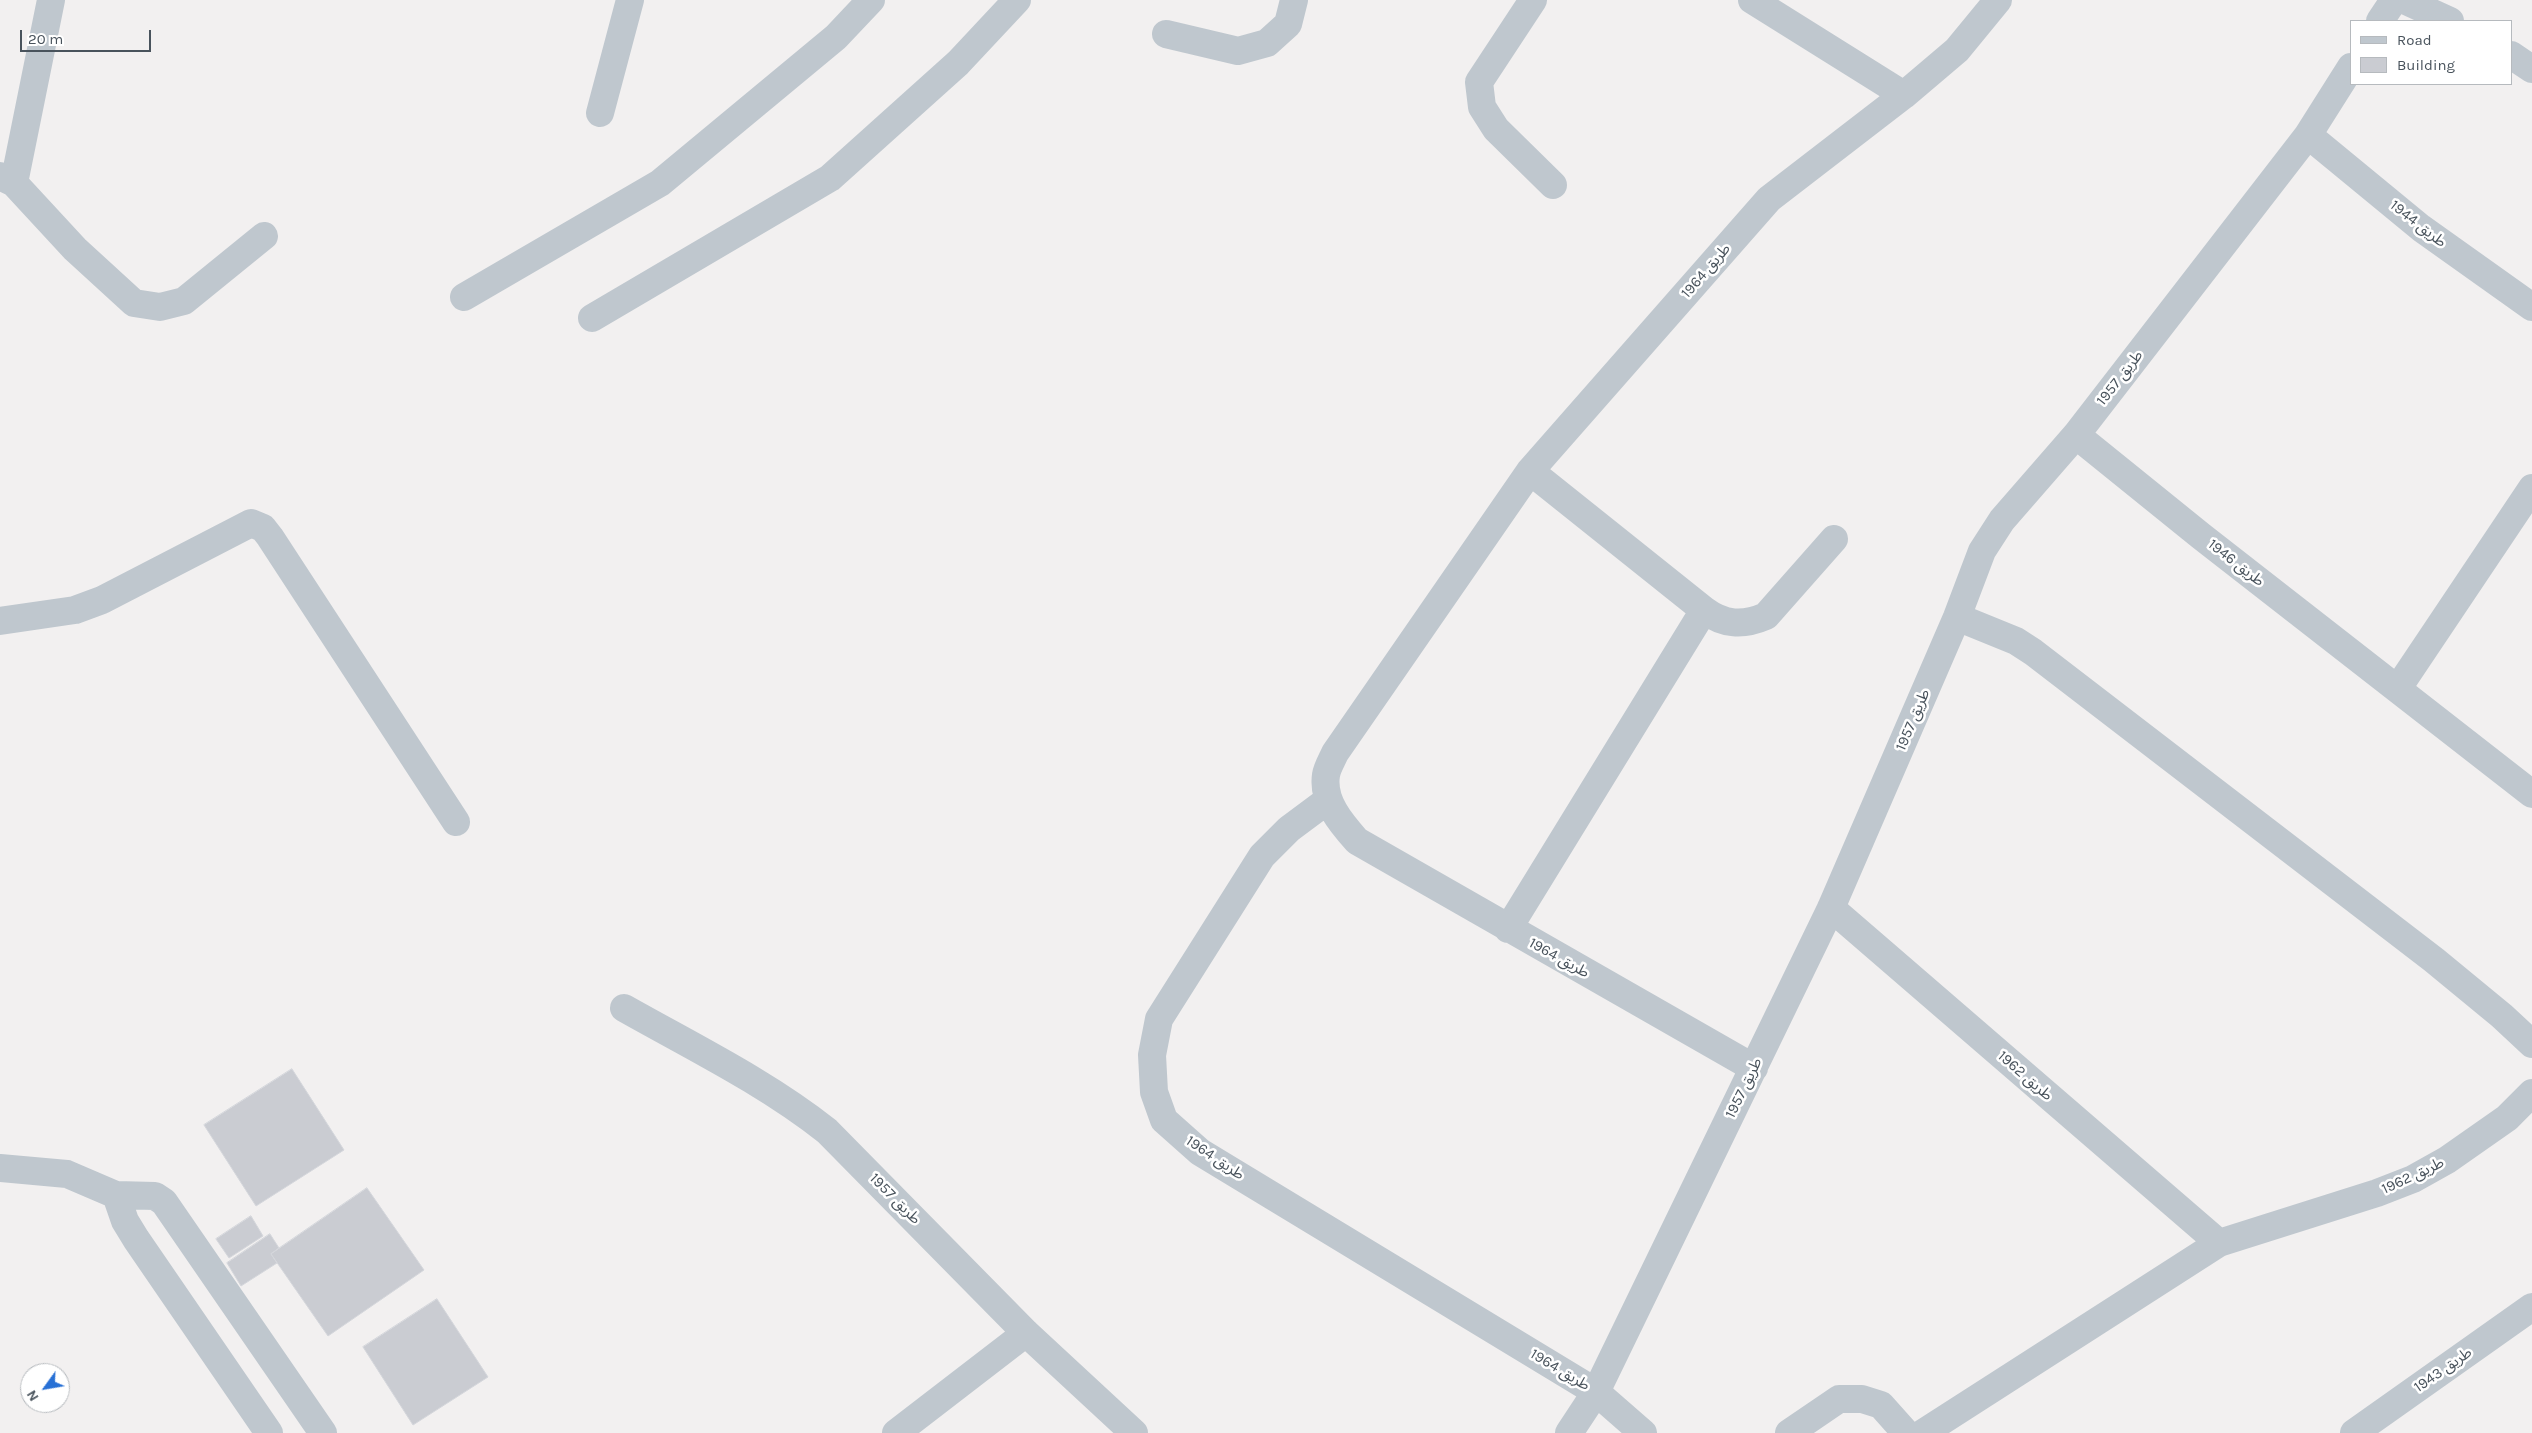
<!DOCTYPE html>
<html>
<head>
<meta charset="utf-8">
<style>
	body { margin:0 }
	#map { position:relative; width:2532px; height:1433px; overflow:hidden; background:#f2f0f0; font-family:Karla,sans-serif }
	canvas { display:block }
	.legend { position:absolute; left:2350px; top:20px; width:162px; height:65px; box-sizing:border-box; background:#fff; border:1px solid #b6babe; margin:0; padding:6px 9px; list-style:none; font-size:15px; color:#49535c }
	.legend li { display:flex; align-items:center; gap:10px; height:25px }
	.legend b { width:25px; border:1px solid #b6babe }
	.north { position:absolute; left:20px; top:1363px; width:50px; height:50px; box-sizing:border-box; background:#fff; border:1px solid #b6babe; border-radius:50%; rotate:238deg; font-size:14px; font-weight:700; line-height:20px; text-align:center; color:#49535c }
	.north::after { content:''; display:block; margin:auto; width:18px; height:22px; background:#2770d5; clip-path:polygon(50% 0,100% 100%,50% 72%,0 100%) }
	.scale { position:absolute; left:20px; top:30px; width:131px; height:22px; box-sizing:border-box; border:2px solid #49535c; border-top:0; padding-left:6px; font-size:15px; line-height:18px; white-space:nowrap; color:#49535c; -webkit-text-stroke:4px #fff; paint-order:stroke }
</style>
</head>
<body>
<div id="map">
<canvas width="2532" height="1433"></canvas>
<ul class="legend">
<li><b style="height:6px;background:#bfc7ce"></b>Road</li>
<li><b style="height:14px;background:#caccd2"></b>Building</li>
</ul>
<div class="north">N</div>
<div class="scale">20 m</div>
</div>
<script>
const ctx = document.querySelector('canvas').getContext('2d');
ctx.lineJoin = 'round';
function paint(path, color) { ctx.fillStyle = color; ctx.fill(path, 'evenodd'); }
function trace(path, color, width, dash) { ctx.strokeStyle = color; ctx.lineWidth = width; ctx.lineCap = dash ? 'butt' : 'round'; ctx.setLineDash(dash || []); ctx.stroke(path); }
function drawText(font, color, halo, rows, align = 'center') {
  ctx.font = font + ' Karla,"Noto Sans Arabic",sans-serif'; ctx.lineWidth = 5; ctx.setLineDash([]); ctx.textBaseline = 'middle'; ctx.strokeStyle = halo; ctx.fillStyle = color; for (const [text, x, y, turn = 0] of rows) {
    ctx.save(); ctx.translate(x, y); ctx.rotate((+turn || 0) * Math.PI / 180); ctx.textAlign = isNaN(turn) ? turn : align; if (halo) ctx.strokeText(text, 0, 0); ctx.fillText(text, 0, 0); ctx.restore();
  }
}
const building = new Path2D(`
	M292,1069L344,1150L256,1206L204,1125Z
	M367,1188L424,1270L328,1336L271,1254Z
	M251,1216L263,1236L229,1258L216,1239Z
	M270,1234L279,1248L271,1254L277,1263L241,1286L227,1263Z
	M437,1299L488,1377L413,1425L363,1347Z`);
const minor = new Path2D(`
	M1533,0L1479,82L1482,107L1496,129L1553,185
	M1752,0L1904,95
	M2404,0L2450,21
	M2380,21L2394,0
	M1166,34L1238,51L1267,43L1288,24L1294,0
	M2511,55L2532,69
	M600,113L630,0
	M2308,135L2421,228L2532,307
	M0,176L14,183L75,249L134,303L160,307L184,301L264,236
	M14,183L51,0
	M464,297L660,183L836,37L871,0
	M592,318L830,178L958,63L1017,0
	M2076,435L2201,536L2532,794
	M1530,471L1704,610C1724,625 1743,626 1766,616L1834,539
	M1957,617L2016,641L2033,652L2434,960L2502,1016L2532,1044
	M0,621L75,610L102,600L251,523L263,528L270,537L456,822
	M2398,688L2532,488
	M1328,800L1289,829L1262,856L1159,1019L1152,1055L1154,1092L1164,1120L1200,1152L1596,1392L1643,1433
	M1831,908L2219,1243
	M1508,929L1704,610
	M624,1008C693,1047 765,1082 827,1131L1026,1333L1134,1433
	M1754,1068L1357,841C1341,823 1322,801 1326,775C1327,768 1332,760 1335,753L1530,471L1769,199L1904,95L1957,50L1998,0
	M0,1168L67,1174L116,1195L125,1221L136,1239L269,1433
	M116,1195L155,1196L164,1202L323,1433
	M896,1433L1026,1333
	M1569,1433L1596,1392L1831,908L1957,617L1982,551L2002,520L2076,435L2308,135L2351,67
	M1789,1433L1839,1399H1862L1881,1405L1906,1433
	M1923,1433L2219,1243L2377,1193L2413,1179L2447,1160L2507,1118L2532,1093
	M2354,1433L2532,1307`);
const streetNames = [
	["طريق 1944",2418,224,38],
	["طريق 1964",1706,271,-49],
	["طريق 1957",2120,378,-52],
	["طريق 1946",2236,563,38],
	["طريق 1957",1913,720,-67],
	["طريق 1964",1559,958,29],
	["طريق 1962",2025,1076,41],
	["طريق 1957",1744,1088,-64],
	["طريق 1964",1215,1158,34],
	["طريق 1962",2413,1176,-25],
	["طريق 1957",895,1199,45],
	["طريق 1964",1560,1370,31],
	["طريق 1943",2443,1370,-35]
];
paint(building, '#caccd2');
trace(building, '#d4d6db', 1);
trace(minor, '#bfc7ce', 28);
drawText('15px', '#49535c', '#fff', streetNames);
</script>
</body>
</html>
